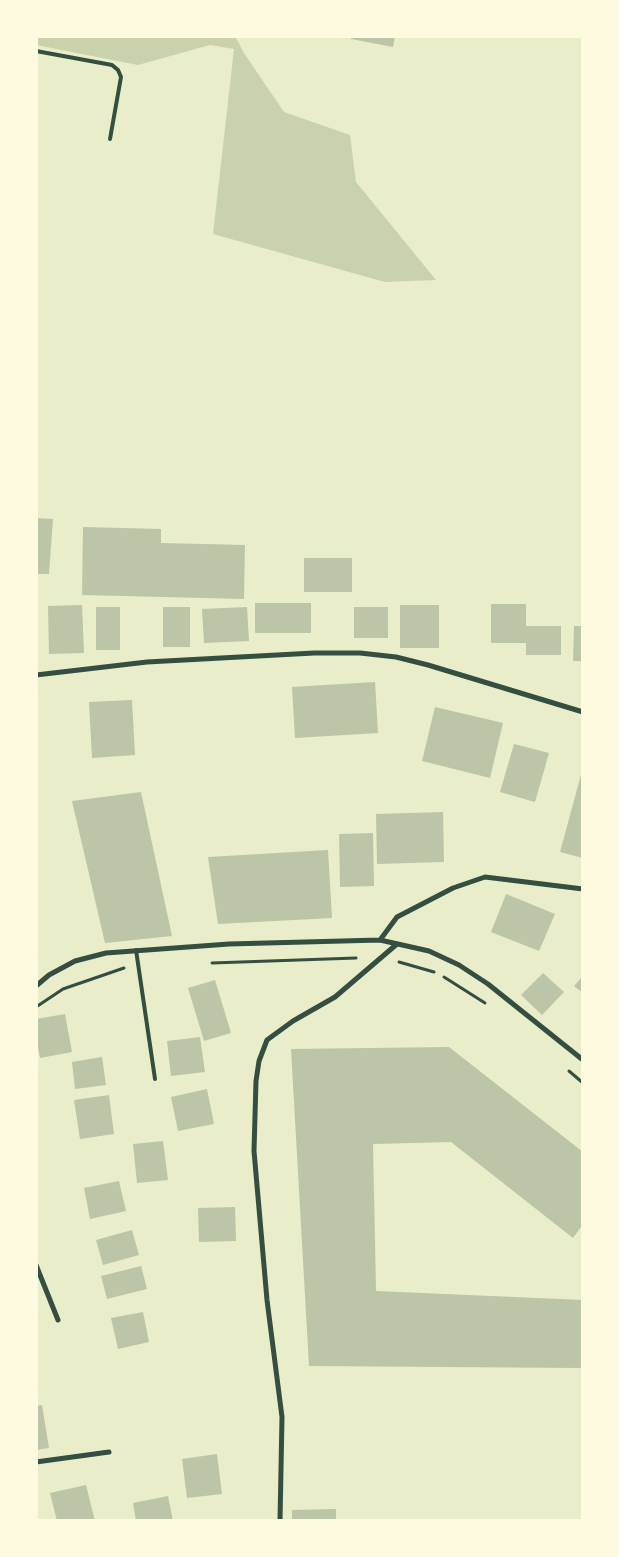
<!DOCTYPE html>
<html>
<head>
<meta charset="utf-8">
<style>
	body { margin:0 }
	#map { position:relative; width:619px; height:1557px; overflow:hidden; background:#e9edc9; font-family:"Public Sans",sans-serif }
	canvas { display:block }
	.frame { position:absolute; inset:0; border:38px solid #fefae0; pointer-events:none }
</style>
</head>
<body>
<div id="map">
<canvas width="619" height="1557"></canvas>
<div class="frame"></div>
</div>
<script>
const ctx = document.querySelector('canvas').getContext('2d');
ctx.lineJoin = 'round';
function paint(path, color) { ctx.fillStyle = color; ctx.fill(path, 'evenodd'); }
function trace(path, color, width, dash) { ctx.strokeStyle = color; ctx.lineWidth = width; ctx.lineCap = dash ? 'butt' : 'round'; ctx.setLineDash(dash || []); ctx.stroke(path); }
const green = new Path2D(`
	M36,36H235L244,53L284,112L350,135L356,182L436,280L385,282L213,234L234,49L210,45L138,65L36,45Z`);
const building = new Path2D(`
	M351,36H395L393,47L351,39Z
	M36,518L53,519L49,574H36Z
	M83,527L161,529V543L245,545L244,599L82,595Z
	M304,558H352V592H304Z
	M255,603H311V633H255Z
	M491,604H526V626H561V655H526V643H491Z
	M82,605L84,653L49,654L48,606Z
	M400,605H439V648H400Z
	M96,607H120V650H96Z
	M163,607H190V647H163Z
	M247,607L249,641L204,643L202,609Z
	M354,607H388V638H354Z
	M574,626H583V661H573Z
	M375,682L378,733L295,738L292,687Z
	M132,700L135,755L92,758L89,702Z
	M435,707L503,723L490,778L422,761Z
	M514,744L549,753L535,802L500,792Z
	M582,771H583V858L560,852Z
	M141,792L172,936L105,943L72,801Z
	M443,812L444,862L377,864L376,814Z
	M373,833L374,886L340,887L339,834Z
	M328,850L332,918L218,924L208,857Z
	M506,894L555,914L539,951L491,932Z
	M543,973L564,992L542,1015L521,995Z
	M583,976V993L574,986Z
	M215,980L231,1033L204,1041L188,988Z
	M65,1014L72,1052L40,1058L36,1037V1019Z
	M200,1037L205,1072L171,1076L167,1041Z
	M449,1047L583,1152V1224L573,1238L451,1142L373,1144L376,1291L583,1300V1368L309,1366L291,1049Z
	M102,1057L106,1085L75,1089L72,1062Z
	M207,1089L214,1124L178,1131L171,1097Z
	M109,1095L114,1134L80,1139L74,1100Z
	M163,1141L168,1180L137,1183L133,1144Z
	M119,1181L126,1211L90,1219L84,1188Z
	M235,1207L236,1241L199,1242L198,1208Z
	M132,1230L139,1255L103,1265L96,1240Z
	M141,1266L147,1289L107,1299L101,1276Z
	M143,1312L149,1342L118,1349L111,1318Z
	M42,1405L49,1448L36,1450V1406Z
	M217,1454L222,1494L187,1498L182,1459Z
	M86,1485L95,1521H57L50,1493Z
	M168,1496L173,1521H136L133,1503Z
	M336,1509V1521H292V1510Z`);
const path = new Path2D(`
	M399,962L434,972
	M212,963L356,958
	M444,977L485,1003
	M36,1007L63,989L124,968
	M569,1071L583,1083`);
const service = new Path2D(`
	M36,51L112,65L118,70L121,77L110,139
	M136,950L155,1079`);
const minor = new Path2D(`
	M36,675L147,662L314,653H360L396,657L428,665L583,712
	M380,940L397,917L453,888L485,877L583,889
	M36,986L49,975L75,961L106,953L229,944L380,940L429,951L459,965L488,984L583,1060
	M36,1265L58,1320
	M36,1462L109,1452
	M280,1521L282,1417L267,1300L254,1151L256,1081L259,1061L267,1040L293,1021L335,997L397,944`);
paint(green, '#cad2ad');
paint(building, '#bcc5a7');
trace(path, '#344e41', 3);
trace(service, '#344e41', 4);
trace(minor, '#344e41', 5);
</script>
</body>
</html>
